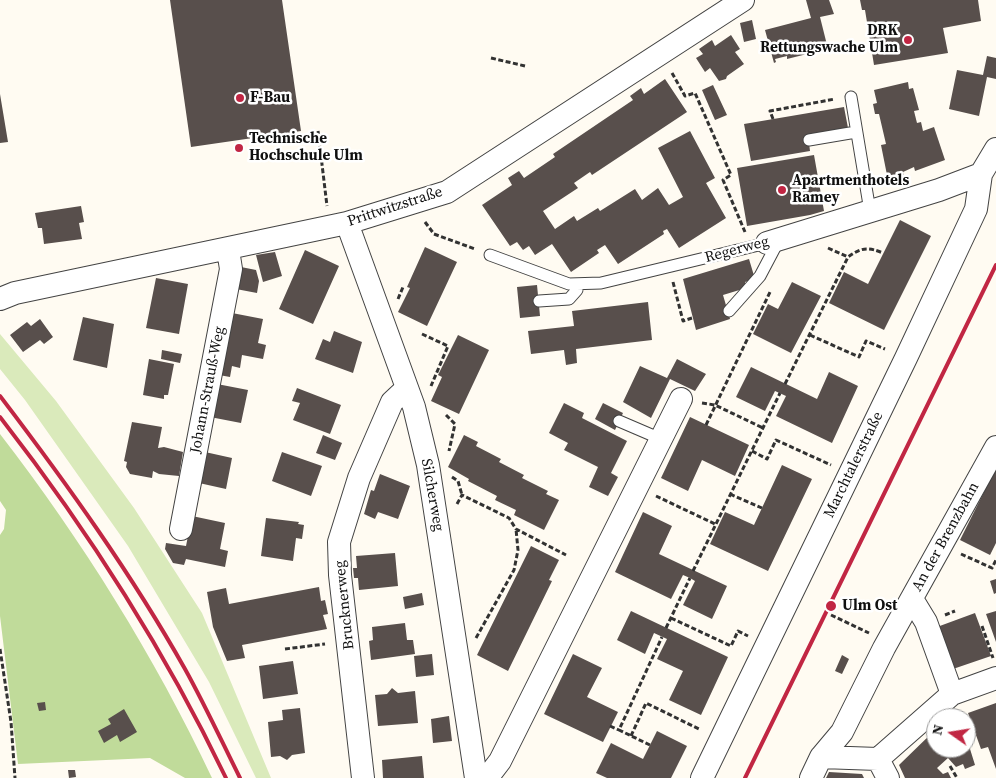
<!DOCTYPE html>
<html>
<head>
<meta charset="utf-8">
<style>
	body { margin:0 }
	#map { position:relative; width:996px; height:778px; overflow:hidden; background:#fffbf2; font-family:"Source Serif 4",serif }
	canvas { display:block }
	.north { position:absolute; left:926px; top:708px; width:50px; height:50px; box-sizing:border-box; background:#fff; border:1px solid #9f9f9f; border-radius:50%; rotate:283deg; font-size:14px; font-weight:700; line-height:20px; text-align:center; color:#101010 }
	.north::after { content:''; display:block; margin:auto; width:18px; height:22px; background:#c12643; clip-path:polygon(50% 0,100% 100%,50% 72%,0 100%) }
</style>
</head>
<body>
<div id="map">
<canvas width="996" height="778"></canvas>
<div class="north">N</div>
</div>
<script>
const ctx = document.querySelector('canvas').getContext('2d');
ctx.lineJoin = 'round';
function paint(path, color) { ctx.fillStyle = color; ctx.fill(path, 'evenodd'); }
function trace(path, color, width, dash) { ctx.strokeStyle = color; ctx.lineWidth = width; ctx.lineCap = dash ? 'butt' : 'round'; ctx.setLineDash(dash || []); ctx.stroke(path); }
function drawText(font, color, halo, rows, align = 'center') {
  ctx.font = font + ' "Source Serif 4",serif'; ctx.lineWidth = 5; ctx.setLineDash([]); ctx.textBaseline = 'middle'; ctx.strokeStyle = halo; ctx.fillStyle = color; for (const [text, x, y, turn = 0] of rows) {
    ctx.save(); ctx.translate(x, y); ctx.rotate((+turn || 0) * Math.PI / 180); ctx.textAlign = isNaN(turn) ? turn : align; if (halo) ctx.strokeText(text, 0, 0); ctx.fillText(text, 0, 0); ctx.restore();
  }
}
const green = new Path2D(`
	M0,334L56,401L134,508L202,613L271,778H256L209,682L128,546L25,400L0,369Z`);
const forest = new Path2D(`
	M0,434C82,540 155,657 212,778H185L150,758L18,764L0,616V535L4,529L6,510L0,501Z`);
const building = new Path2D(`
	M170,0H282L301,131L191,147Z
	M806,0H829L834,14L820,17L828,49L825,46L814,49L815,52L787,59V56L775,59L776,62L774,63L765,30L811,18Z
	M860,0H978L981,21L943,28L948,53L874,65L865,10H862Z
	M752,20L756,39L744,42L740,23Z
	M731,35L740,49L735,52L744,64L727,76L726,79L719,81L710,68L705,72L696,58L703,54L699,49L712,40L715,46Z
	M987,56L996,58V79L987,77L979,116L949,109L957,70L983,75Z
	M665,79L687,112L592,175L590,172L574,183L578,188L543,211L555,229L574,216L577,221L598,208L600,211L635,189L642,200L658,188L669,205L683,197L658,148L690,131L715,178L706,183L726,218L679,248L667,229L663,231L664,234L618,264L605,245L597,250L599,253L571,272L552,244L535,255L529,246L523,250L517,242L510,246L482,205L512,185L508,178L519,171L524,178L555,157L553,154L633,100L630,96L641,88L644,94Z
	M908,82L909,89L913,88L919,110L914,111L917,123L921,122L923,131L934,127L945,160L915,171L914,167L903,172L904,175L888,180L881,145L886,144L879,114H875L873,104L877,103L874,90Z
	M713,85L727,115L715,120L702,90Z
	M0,94L8,142L0,143Z
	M844,107L848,128L808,135L810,151L751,161L744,124Z
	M814,155L824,211L810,215L747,226L737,168Z
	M81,206L84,222L79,223L82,239L44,244L42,228H38L35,213Z
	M900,220L931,236L884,330L829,303L844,272L868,284Z
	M425,247L457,262L427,326L398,312L410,288L407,287Z
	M305,250L339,266L313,324L279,309Z
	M275,252L282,276L263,282L256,255Z
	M749,259L755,279L745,282L746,288L723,295L730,319L696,330L683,279Z
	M241,267L256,270L259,281L257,293L236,289Z
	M156,278L188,284L179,334L146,328Z
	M792,282L821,296L791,353L753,334L768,304L778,309Z
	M537,285L540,316L520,318L517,287Z
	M648,302L652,340L576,349L577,363L566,365L564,350L531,354L528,331L574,326L572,311Z
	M232,313L263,319L258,343L266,345L263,359L242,355L240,368L232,366L230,377L219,375Z
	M83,317L114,324L107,368L73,360Z
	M40,319L53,337L44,344L40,340L23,352L10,335L27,322L31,326Z
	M334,331L362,342L353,373L315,359L323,339L330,342Z
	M458,335L489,350L459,414L431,401L442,377L438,375Z
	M162,350L182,354L180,363L161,359Z
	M149,359L174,364L168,395H164V399L143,395Z
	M677,359L706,374L695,391L670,379L651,418L623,402L640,366L667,378Z
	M751,367L817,399L829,372L858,386L832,443L776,416L786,396L775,391L765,411L736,397Z
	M217,384L248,390L241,423L210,417Z
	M297,388L341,405L330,434L293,420L300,403L292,401Z
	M564,403L584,413L582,418L627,441L611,473L618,477L608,496L589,487L598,467L564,450L568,443L549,433Z
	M603,403L623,413L615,430L595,419Z
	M690,417L749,445L735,476L702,460L688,491L661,478Z
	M132,422L162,427L158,448L164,447L183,452L179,476L159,474L153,471L152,478L130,474L126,467L127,462L124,461Z
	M323,435L342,443L335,460L316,453Z
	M464,435L478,442L476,446L501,459L499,462L524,475L522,478L548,491L546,494L559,500L544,530L514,515L516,510L495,500L497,496L468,481L469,479L448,467Z
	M205,452L232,458L226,489L199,483Z
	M282,452L322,466L311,496L272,481Z
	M782,465L812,479L768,571L710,544L725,512L754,525Z
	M996,468V543L990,555L960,540Z
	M380,474L410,486L398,519L378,512L375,519L364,514L371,490L374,491Z
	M643,512L672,526L659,554L727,586L712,619L683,605L695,581L690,578L683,575L671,599L615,572Z
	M192,516L225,523L220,549L228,551L225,567L186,559L184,565L173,563L165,549L166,543L186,546Z
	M266,518L299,522L298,524L304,525L302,539L296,538L293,561L261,556Z
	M531,546L559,560L549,580L552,581L508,671L477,655Z
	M395,553L398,586L359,590L358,578H354L353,568H357L356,556Z
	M996,579V593L994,594L990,581Z
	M319,587L321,601L325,600L328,614L323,615L327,629L242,645L245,658L227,661L213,627L207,592L226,588L229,604Z
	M422,593L424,605L405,609L403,597Z
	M631,611L728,657L701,715L669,700L683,671L657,659L667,639L654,633L645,654L617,640Z
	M996,611V642L986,614Z
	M975,613L991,656L953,669L937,627Z
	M405,623L407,640H413L415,654L371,660L369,641L373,640L372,627Z
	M432,654L434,675L416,677L414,656Z
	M573,654L602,668L587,697L618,712L603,742L544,714Z
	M842,655L849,659L842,674L835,671Z
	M293,661L298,694L263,699L259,666Z
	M392,688L398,693L415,691L418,723L378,726L375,695L387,694Z
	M45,702L46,710L39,711L37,703Z
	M996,703V769L988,747L981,749L968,713Z
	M300,708L305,753L292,755L287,760L280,756L271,757L268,722L283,720L282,710Z
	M124,709L137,732L120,742L117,735L104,743L98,731L111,724L108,719Z
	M449,716L452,741L433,743L431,719Z
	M936,729V748H966V736L975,765L965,769L963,764L956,767L948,758L937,768L943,774L948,772L951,778H905L899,765Z
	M657,731L687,746L671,778H607L596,773L611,743L643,759Z
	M422,756L424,778H383L382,760Z
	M68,770H75L76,777L69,778Z
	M829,772L862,774L864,778H826Z`);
const path = new Path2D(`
	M491,58L525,66
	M672,73L685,96L695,93L731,175L723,180L745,232
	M773,119L770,111L835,99
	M318,131L327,206
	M425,222L434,234L475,249
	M828,248L848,257
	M673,282L683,321L692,318
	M398,299L403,287
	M422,334L448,346L431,386
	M810,335L859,357L866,341L885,349
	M785,384L848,257C862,247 868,247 883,253
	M702,403L715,405L763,428
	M446,415L455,424L449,451
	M706,425L771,290
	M752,451L767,459L776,440L831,465
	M452,477L458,481L462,495
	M730,494L762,508
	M656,496L715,524
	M457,504L462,495L509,518L516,529L566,555
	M961,554L992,568L996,560
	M693,571L780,393
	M831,615L869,633
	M945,615L955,611
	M671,618L731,646L738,631L748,636
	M982,626L993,658
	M666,628L690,578
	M476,638L514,570L518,550L516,529
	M0,649L11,722L15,778
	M285,649L325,644
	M966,721L973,741
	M610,726L619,730
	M631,736L646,703L701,730
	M650,745L619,730L662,637
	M950,766L957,778`);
const lane = new Path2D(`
	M851,97L870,211
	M809,140L856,132
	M490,255L569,284L601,283L767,243
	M539,301L569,299L577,290V284
	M729,311L760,276L779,240
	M619,421L661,439`);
const street = new Path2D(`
	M347,223L414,407L428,465L476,778
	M767,243L939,190L981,174
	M0,299L15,293L347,223L447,192L743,0
	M181,529L231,269L228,250
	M912,599L926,622L952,694
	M821,757L842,732L884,648L996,447
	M878,759L952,694L996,678
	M878,759L888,778
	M363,778L340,575L339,542L359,478L392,402L407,388
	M487,778L500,761L681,399
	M702,778L906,358L976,209L981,174L996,149
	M811,778L821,757L878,759`);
const rail = new Path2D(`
	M0,396C67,484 131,573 185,669C205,705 222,742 240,778
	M0,417C88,530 164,649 226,778
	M745,778L996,265`);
const markers = [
	[908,40,5,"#c12643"],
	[240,98,5,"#c12643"],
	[239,148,5,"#c12643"],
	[782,190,5,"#c12643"],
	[831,606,6,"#c12643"]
];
const poiNames = [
	["DRK",898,31,"right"],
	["Rettungswache Ulm",898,48,"right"],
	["F-Bau",250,98],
	["Technische",249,139],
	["Hochschule Ulm",249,156],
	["Apartmenthotels",792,181],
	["Ramey",792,198],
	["Ulm Ost",842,606]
];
const streetNames = [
	["Prittwitzstraße",395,207,-18],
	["Regerweg",737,250,-15],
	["Johann-Strauß-Weg",208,390,-79],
	["Marchtalerstraße",854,465,-64],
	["Silcherweg",432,495,80],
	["An der Brenzbahn",946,537,-61],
	["Brucknerweg",345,605,-96]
];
paint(green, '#daeabb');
paint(forest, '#c0db9a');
paint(building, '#584f4c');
trace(lane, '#434343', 13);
trace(street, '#434343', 24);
trace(path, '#323232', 3, [5, 2.5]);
trace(lane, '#fff', 11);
trace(street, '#fff', 22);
trace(rail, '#c12643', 4);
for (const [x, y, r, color] of markers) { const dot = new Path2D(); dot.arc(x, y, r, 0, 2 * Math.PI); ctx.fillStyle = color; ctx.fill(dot); trace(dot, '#fff', 2); }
drawText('bold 15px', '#101010', '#fff', poiNames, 'left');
drawText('15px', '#101010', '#fff', streetNames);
</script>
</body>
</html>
